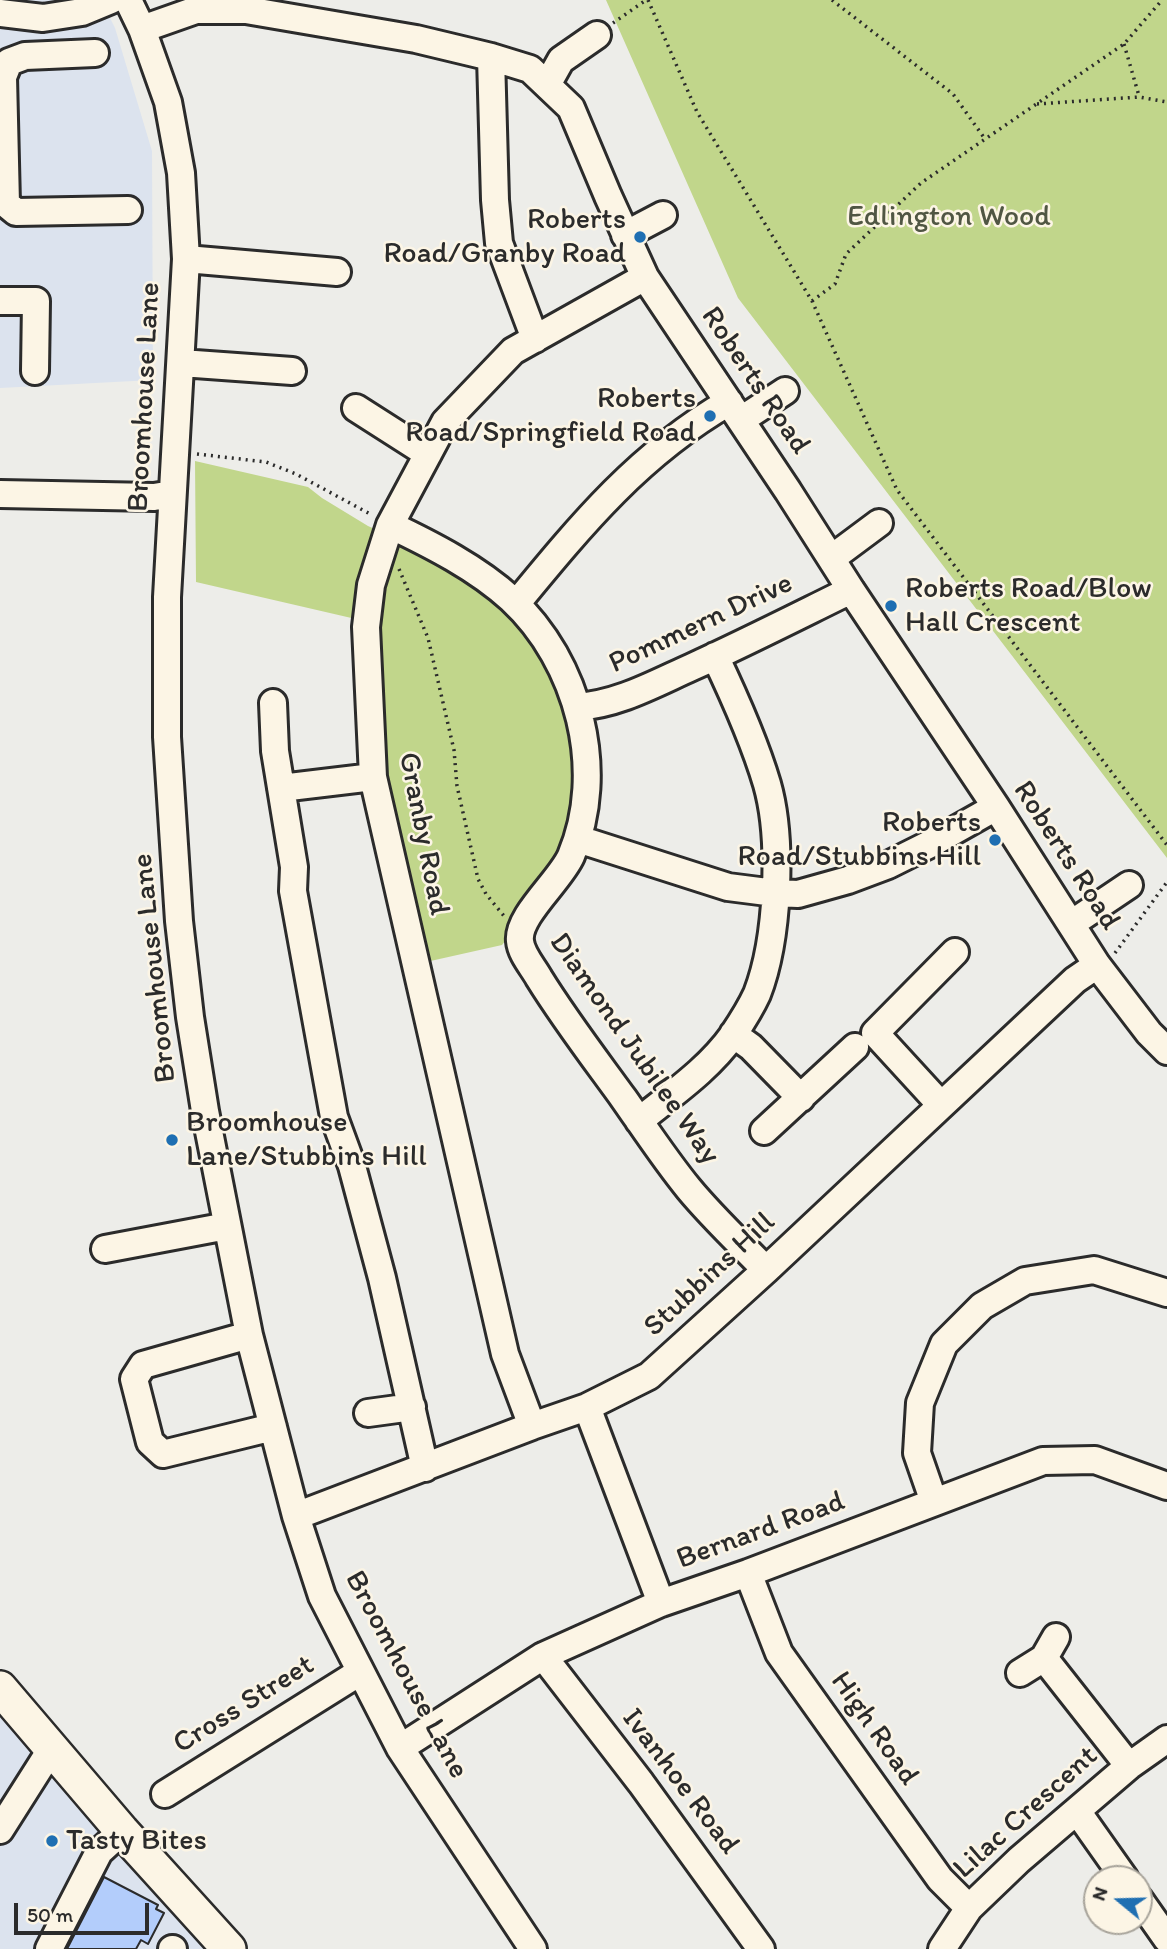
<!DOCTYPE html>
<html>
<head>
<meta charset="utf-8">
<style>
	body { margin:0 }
	#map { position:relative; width:1167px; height:1949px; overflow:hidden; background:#edede9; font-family:Itim,sans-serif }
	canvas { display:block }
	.north { position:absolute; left:1083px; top:1865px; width:70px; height:70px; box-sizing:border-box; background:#fcf5e5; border:2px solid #a8a49b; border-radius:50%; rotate:289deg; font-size:19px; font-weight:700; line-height:28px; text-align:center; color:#2b2b2b }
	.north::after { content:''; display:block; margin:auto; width:24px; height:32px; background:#1f6fb2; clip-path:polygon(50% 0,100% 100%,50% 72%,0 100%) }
	.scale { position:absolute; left:14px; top:1903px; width:135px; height:32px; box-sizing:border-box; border:4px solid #2b2b2b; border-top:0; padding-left:9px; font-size:21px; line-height:24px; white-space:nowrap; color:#2b2b2b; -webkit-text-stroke:5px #fcf5e5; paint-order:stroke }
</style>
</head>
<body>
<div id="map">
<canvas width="1167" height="1949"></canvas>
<div class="north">N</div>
<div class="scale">50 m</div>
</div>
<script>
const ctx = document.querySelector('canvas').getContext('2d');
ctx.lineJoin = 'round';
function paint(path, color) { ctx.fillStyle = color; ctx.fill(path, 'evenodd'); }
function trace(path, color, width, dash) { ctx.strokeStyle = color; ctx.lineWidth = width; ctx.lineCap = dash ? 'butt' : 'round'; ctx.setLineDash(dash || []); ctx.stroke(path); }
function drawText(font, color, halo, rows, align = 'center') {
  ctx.font = font + ' Itim,sans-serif'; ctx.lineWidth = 5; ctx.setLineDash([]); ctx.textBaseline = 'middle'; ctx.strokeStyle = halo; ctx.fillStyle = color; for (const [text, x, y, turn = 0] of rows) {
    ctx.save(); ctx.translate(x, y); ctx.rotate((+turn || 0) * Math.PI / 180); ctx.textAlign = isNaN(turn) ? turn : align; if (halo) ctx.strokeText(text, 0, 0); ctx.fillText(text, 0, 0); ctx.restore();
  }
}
const built = new Path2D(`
	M0,0H101L115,28L152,151L153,380L0,388Z
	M0,1709L107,1824L38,1949H0Z
	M128,1846L210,1949H59L105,1857Z`);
const green = new Path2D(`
	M606,0H1167V858L738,298Z
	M195,461L308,487L322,498L368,526L410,545L513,607L558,671L583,757L568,861L502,945L426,962L380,776L373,623L196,582Z`);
const building = new Path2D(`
	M104,1877L158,1905L156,1909L164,1913L148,1944L141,1940L136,1949H67Z`);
const path = new Path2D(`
	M648,0L697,112L812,301L897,490L1167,845
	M832,0L953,94L985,139
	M613,23L646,0
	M1124,44L1139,96
	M1037,104L1139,97L1167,102
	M812,301L835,284L846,254L921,183L1124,44L1162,0
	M197,454L266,462L296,474L372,515
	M399,569L428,638L454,750L457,786L478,879L486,894L504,916
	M1115,953L1167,882`);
const minor = new Path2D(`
	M128,0L142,29L168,102L181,173L186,259L167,597V737L179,921L190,1017L205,1111L249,1335L296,1516L322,1596L400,1748L533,1949
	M0,13L43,18L82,12L111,0
	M142,29L196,10H246L416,39L491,57L530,69L571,108L608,196L645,277L788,491L851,590L996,807L1097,965L1149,1033L1167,1051
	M95,53L25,56L9,62L3,77L6,204L16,212L128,210
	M491,57L495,200L499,243L535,339
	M547,85L561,60L597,35
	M625,235L663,215
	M186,259L337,272
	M0,301H36L35,371
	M181,363L292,371
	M356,408L428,454
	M741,420L785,391
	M0,494L154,497L172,494
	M390,525C432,545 477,568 511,599C579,662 607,771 571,856C560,881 517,916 520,941C521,954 533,967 539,978C565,1020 595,1059 624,1099C645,1129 666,1161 689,1189C713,1218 740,1243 766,1270
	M832,558L879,523
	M516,604C581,525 639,454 729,402
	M273,703L275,751L294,867L293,891L334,1117L352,1166L382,1278L425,1468
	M577,707C619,704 654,684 692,667C745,643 798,616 851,590
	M281,788L373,777
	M578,839L728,887L775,893L798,894L848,880L888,865L934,842L996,807
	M1071,924L1129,885
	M733,1034L751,1047L801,1098
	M941,1105L875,1033L955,952
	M639,1121C672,1094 708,1070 733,1035C741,1023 751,1007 757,994C778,940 783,840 767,784C754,740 735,698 715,656
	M764,1131L855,1047
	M105,1249L227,1226
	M249,1335L143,1365L134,1379L150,1442L163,1454L273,1427
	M587,1407L661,1603
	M368,1413L412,1407
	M532,1426L505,1354L373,777L366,627L371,585L390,525L445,422L513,351L645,277
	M934,1502L917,1453L920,1403L944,1344L982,1306L1025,1281L1094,1270L1167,1293
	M296,1516L532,1426L587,1407L649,1376L766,1270L1075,980L1097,965
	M748,1573L779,1653L940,1879L969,1908
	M543,1656L641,1783L761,1949
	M1044,1658L1129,1766
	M1020,1673L1044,1658L1056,1637
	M400,1748L543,1656L661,1603L748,1573L1043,1461L1095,1460L1167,1486
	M165,1794L360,1672
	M1077,1811L1125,1879
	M0,1830L52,1748
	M1139,1899L1167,1939
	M49,1949L99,1852L122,1831
	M172,1949H173
	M942,1949L969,1908L1019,1860L1129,1766L1167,1739`);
const major = new Path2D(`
	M0,1688L122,1831L229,1949`);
const markers = [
	[640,237,7,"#1f6fb2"],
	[710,416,7,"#1f6fb2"],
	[891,606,7,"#1f6fb2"],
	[995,840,7,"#1f6fb2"],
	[172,1140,7,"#1f6fb2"],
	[52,1841,7,"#1f6fb2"]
];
const parkNames = [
	["Edlington Wood",949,217]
];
const poiNames = [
	["Roberts",626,220],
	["Road/Granby Road",626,254],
	["Roberts",696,399],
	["Road/Springfield Road",696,433],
	["Roberts Road/Blow",905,589,"left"],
	["Hall Crescent",905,623,"left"],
	["Roberts",981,823],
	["Road/Stubbins Hill",981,857],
	["Broomhouse",186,1123,"left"],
	["Lane/Stubbins Hill",186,1157,"left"],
	["Tasty Bites",66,1841,"left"]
];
const streetNames = [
	["Roberts Road",755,381,56],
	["Broomhouse Lane",145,397,-87],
	["Pommern Drive",701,624,-25],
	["Granby Road",423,834,79],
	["Roberts Road",1066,856,57],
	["Broomhouse Lane",155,968,-96],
	["Diamond Jubilee Way",634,1049,55],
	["Stubbins Hill",710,1275,-43],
	["Bernard Road",761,1531,-20],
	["Broomhouse Lane",406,1675,62],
	["Cross Street",244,1705,-32],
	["High Road",874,1729,55],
	["Ivanhoe Road",680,1782,53],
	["Lilac Crescent",1026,1813,-42]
];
paint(built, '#dce3ee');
paint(green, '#c1d68b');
paint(building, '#b3cdfb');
trace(building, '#2b2b2b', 2);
trace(minor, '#2b2b2b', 32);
trace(major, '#2b2b2b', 38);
trace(path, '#2b2b2b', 3.5, [2, 5]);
trace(minor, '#fcf5e5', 26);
trace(major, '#fcf5e5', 33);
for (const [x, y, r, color] of markers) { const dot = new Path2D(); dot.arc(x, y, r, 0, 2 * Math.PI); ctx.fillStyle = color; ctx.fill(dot); trace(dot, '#fcf5e5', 2.5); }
drawText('30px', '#505643', '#fcf5e5', parkNames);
drawText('30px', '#2b2b2b', '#fcf5e5', poiNames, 'right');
drawText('30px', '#2b2b2b', '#fcf5e5', streetNames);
</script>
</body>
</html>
